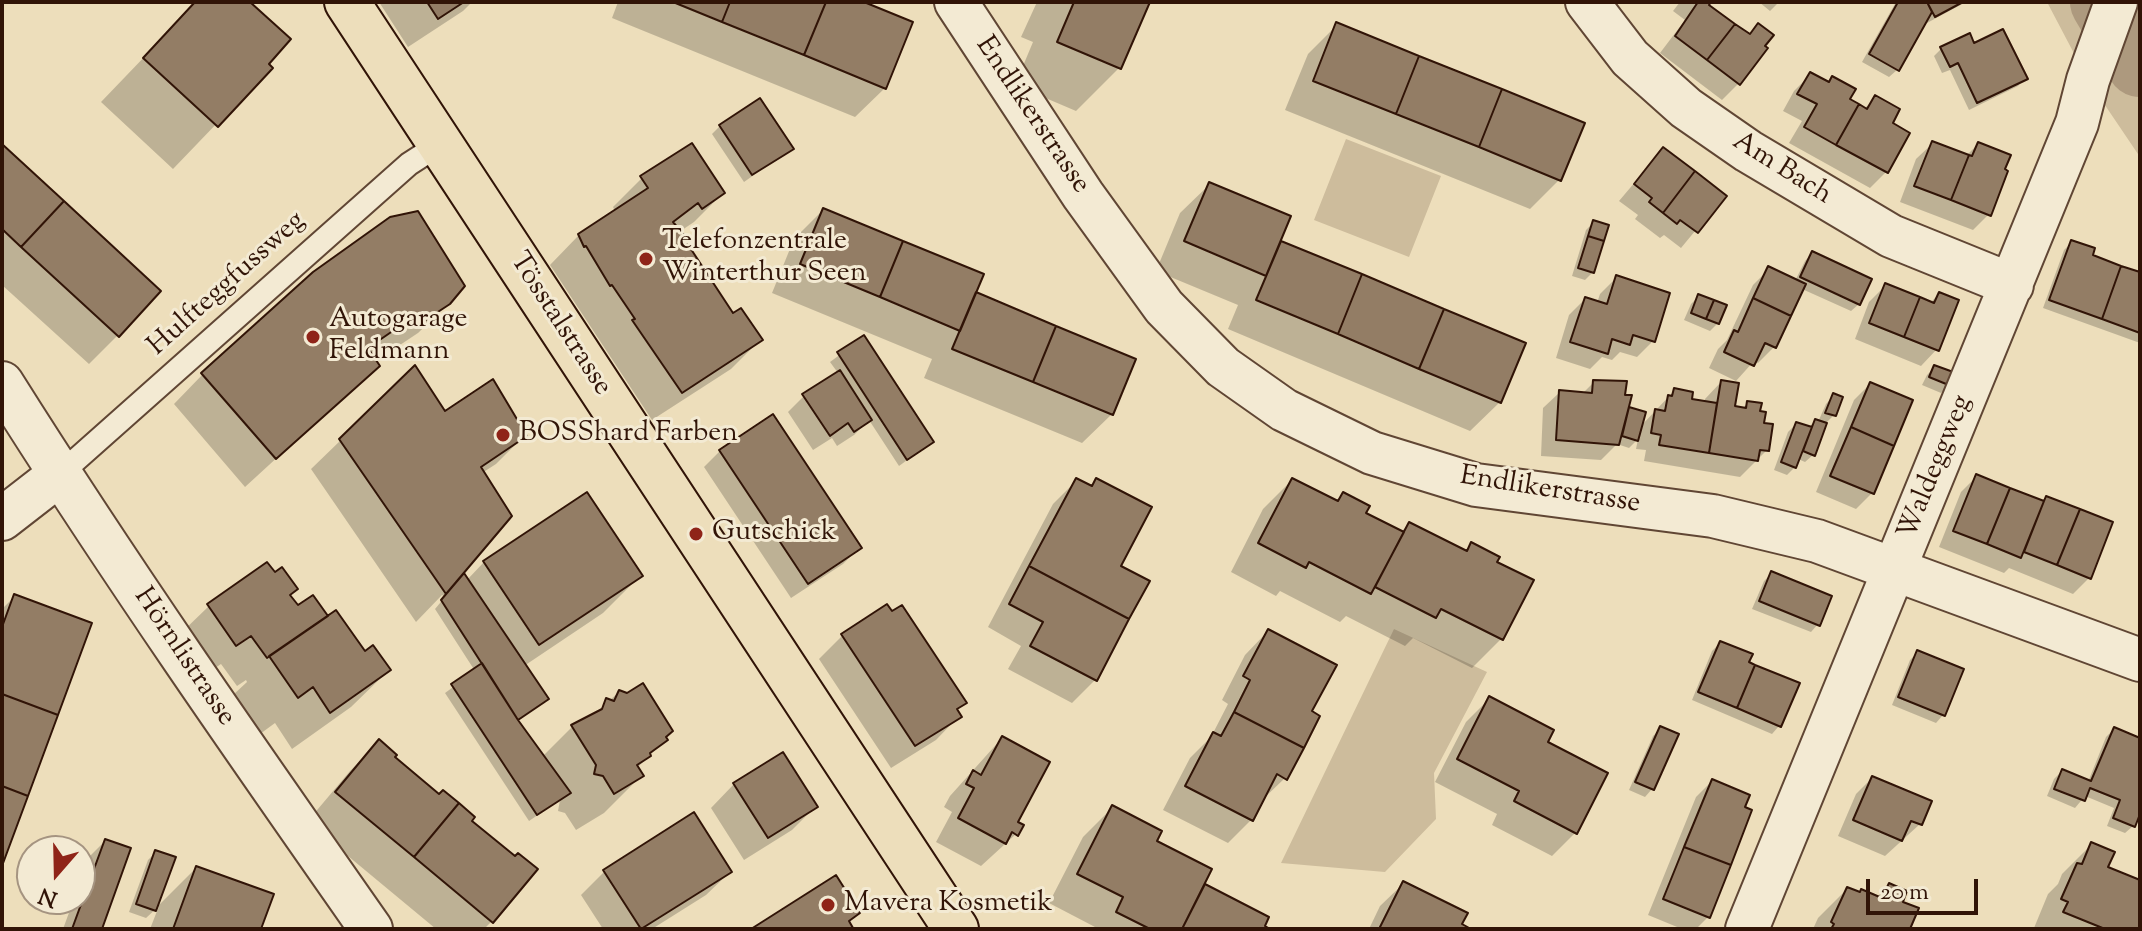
<!DOCTYPE html>
<html>
<head>
<meta charset="utf-8">
<style>
	body { margin:0 }
	#map { position:relative; width:2142px; height:931px; overflow:hidden; background:#eddebb; font-family:"Sorts Mill Goudy",serif }
	canvas { display:block }
	.frame { position:absolute; inset:0; border:4px solid #311407; pointer-events:none }
	.north { position:absolute; left:16px; top:835px; width:80px; height:80px; box-sizing:border-box; background:#f3ead3; border:2px solid #a59481; border-radius:50%; rotate:200deg; font-size:22px; font-weight:700; line-height:32px; text-align:center; color:#311407 }
	.north::after { content:''; display:block; margin:auto; width:28px; height:36px; background:#8f2418; clip-path:polygon(50% 0,100% 100%,50% 72%,0 100%) }
	.scale { position:absolute; left:1866px; top:879px; width:112px; height:36px; box-sizing:border-box; border:4px solid #311407; border-top:0; padding-left:10px; font-size:24px; line-height:28px; white-space:nowrap; color:#311407; -webkit-text-stroke:6px #f3ead3; paint-order:stroke }
</style>
</head>
<body>
<div id="map">
<canvas width="2142" height="931"></canvas>
<div class="frame"></div>
<div class="north">N</div>
<div class="scale">20 m</div>
</div>
<script>
const ctx = document.querySelector('canvas').getContext('2d');
ctx.lineJoin = 'round';
function paint(path, color) { ctx.fillStyle = color; ctx.fill(path, 'evenodd'); }
function trace(path, color, width, dash) { ctx.strokeStyle = color; ctx.lineWidth = width; ctx.lineCap = dash ? 'butt' : 'round'; ctx.setLineDash(dash || []); ctx.stroke(path); }
function drawText(font, color, halo, rows, align = 'center') {
  ctx.font = font + ' "Sorts Mill Goudy",serif'; ctx.lineWidth = 6; ctx.setLineDash([]); ctx.textBaseline = 'middle'; ctx.strokeStyle = halo; ctx.fillStyle = color; for (const [text, x, y, turn = 0] of rows) {
    ctx.save(); ctx.translate(x, y); ctx.rotate((+turn || 0) * Math.PI / 180); ctx.textAlign = isNaN(turn) ? turn : align; if (halo) ctx.strokeText(text, 0, 0); ctx.fillText(text, 0, 0); ctx.restore();
  }
}
const green = new Path2D(`
	M2047,2H2140V157L2088,80Z
	M1346,139L1441,176L1409,257L1314,220Z
	M1394,629L1487,672L1434,773L1436,819L1385,872L1281,863Z`);
const shadow = new Path2D(`
	M197,2H247L270,68L173,169L101,102Z
	M379,2H472L463,11L408,47Z
	M618,2H858L885,88L855,117L612,18Z
	M1037,2H1148L1119,68L1076,111L1015,85L1033,42L1021,37Z
	M1680,2H1709L1707,5L1765,49L1738,84L1722,100L1660,53L1685,20L1673,11Z
	M1759,2H1779L1770,11Z
	M1896,2H1966L1927,23L1925,21L1897,70L1889,77L1862,62Z
	M1337,25L1559,180L1530,209L1285,110L1308,54Z
	M1973,46L2025,78L2018,86L1969,110L1950,70L1942,73L1934,56L1941,49Z
	M1810,75L1864,109L1875,98L1890,124L1908,133L1886,172L1870,188L1789,143L1802,121L1783,111L1794,91Z
	M720,126L791,149L744,182L712,134Z
	M1933,143L1966,156L1978,144L1989,214L1973,230L1900,202L1916,159Z
	M2,147L118,335L89,364L2,285Z
	M1663,149L1724,196L1681,248L1664,235L1660,238L1635,219L1638,215L1619,201Z
	M642,178L723,193L694,222L679,232L733,316L760,340L731,369L652,420L550,265L579,235L615,211L613,207Z
	M1210,184L1278,242L1523,344L1500,402L1470,431L1228,329L1238,305L1156,271L1180,213Z
	M823,210L1112,414L1082,443L924,378L932,359L772,293L794,239Z
	M1594,222L1593,272L1585,280L1572,276L1586,230Z
	M2072,242L2090,256L2140,275V343L2043,308L2064,250Z
	M1812,253L1859,304L1851,311L1802,289L1774,347L1758,363L1754,361L1736,381L1709,368L1718,349L1727,340L1753,285L1769,269L1795,281L1805,261Z
	M1616,278L1653,341L1637,357L1620,352L1612,360L1602,357L1590,369L1556,358L1569,315L1585,299L1597,303L1600,294Z
	M1885,286L1930,303L1939,294L1937,349L1921,366L1855,339L1869,302Z
	M1699,296L1718,323L1710,331L1684,320L1691,304Z
	M449,303L418,333L388,353L384,345L370,354L377,366L245,487L174,404L203,374Z
	M864,337L932,442L899,466L869,420L854,435L837,446L832,438L813,450L788,412L804,396L838,373L830,362Z
	M1935,367L1949,385L1941,393L1922,385L1927,375Z
	M1594,382L1625,415L1630,410L1640,427L1674,391L1690,401L1704,403L1705,399L1721,382L1733,408L1741,409L1748,403L1762,425L1767,450L1740,477L1644,461L1646,450L1636,449L1638,439L1629,448L1617,444L1601,460L1541,456L1543,408L1560,392L1582,394Z
	M1870,384L1872,493L1856,509L1816,492L1854,400Z
	M1833,396L1834,415L1826,423L1813,455L1805,462L1798,459L1795,467L1787,475L1774,470L1788,432L1796,424L1808,428L1815,421L1818,422L1826,404Z
	M444,414L525,435L496,464L482,473L462,573L467,580L484,562L641,575L603,613L524,666L546,699L517,721L542,757L572,727L590,718L619,692L665,740L637,768L642,775L604,813L576,830L565,813L558,811L560,800L529,821L445,693L475,671L435,609L445,597L442,595L416,622L311,469L341,440Z
	M720,451L859,548L843,564L791,598L704,467Z
	M1977,476L2042,503L2047,498L2089,578L2073,594L2009,568L2004,573L1939,547L1961,492Z
	M1077,480L1090,487L1097,480L1119,567L1095,680L1072,703L1008,669L1021,646L988,627L1053,504Z
	M1292,480L1335,502L1343,494L1364,514L1401,532L1409,524L1464,552L1472,544L1494,562L1531,581L1501,639L1472,668L1413,638L1405,646L1346,616L1340,622L1280,591L1276,596L1231,572L1263,509Z
	M1771,574L1818,624L1811,632L1752,609L1764,581Z
	M15,596L2,861V609Z
	M289,596L298,608L389,670L351,707L292,749L275,723L260,734L233,695L247,682L246,680L237,686L221,664L206,674L179,635L209,606Z
	M886,607L964,703L956,711L959,716L936,740L891,768L819,659L842,636Z
	M1268,631L1310,712L1285,778L1261,801L1251,820L1228,843L1163,810L1190,758L1211,737L1228,704L1222,700L1245,655Z
	M1720,643L1747,663L1779,726L1772,734L1692,700L1712,651Z
	M1918,652L1943,715L1936,723L1892,705L1910,660Z
	M1489,699L1545,743L1575,833L1552,856L1492,825L1497,814L1435,782L1466,722Z
	M1661,728L1652,789L1645,797L1629,790L1653,736Z
	M2114,729L2139,740L2140,737V808L2133,826L2125,833L2107,826L2114,808L2085,796L2075,808L2047,796L2054,779L2062,771L2088,782L2106,737Z
	M1002,738L1016,834L981,866L936,842L952,812L944,807L950,796Z
	M379,742L393,758L469,821L491,922L484,929H436L307,822L350,771Z
	M1872,778L1920,824L1885,856L1838,836L1856,794Z
	M1712,781L1708,917L1696,929H1682L1648,915L1696,797Z
	M734,784L815,807L792,830L744,860L711,808Z
	M1112,808L1202,885L1267,918L1262,927L1266,929H1094L1095,927L1049,903L1083,837Z
	M694,815L730,872L706,895L652,929H603L581,895L604,872Z
	M105,841L100,929H63L74,899H80V883L89,857Z
	M2092,844L2106,868L2140,883V929L2034,928L2048,894L2058,884L2062,874Z
	M156,852L154,910L196,868L259,929H150L159,906L146,918L129,912L148,860Z
	M835,877L858,913L848,923L849,929H754Z
	M1404,883L1459,925L1466,929H1369L1380,906Z
	M1889,885L1900,903L1907,929H1813L1818,918L1847,889L1877,897Z`);
const river = new Path2D(`
	M2104,2L2140,63`);
const building = new Path2D(`
	M195,2H250L291,39L269,64L273,68L218,127L143,58Z
	M427,2H464L438,19Z
	M673,2H730L722,22Z
	M730,2H826L804,55L722,22Z
	M826,2H864L913,22L886,89L804,55Z
	M1074,2H1150L1121,69L1057,42Z
	M1698,2H1711L1709,5L1735,24L1707,60L1675,36Z
	M1898,2H1927L1932,12L1899,71L1869,54Z
	M1927,2H1963L1935,17Z
	M1336,22L1419,56L1396,114L1313,81Z
	M1758,23L1774,35L1765,46L1768,48L1740,85L1707,60L1735,24L1750,34Z
	M2003,29L2028,79L1977,103L1958,63L1950,67L1940,47L1970,33L1974,43Z
	M1419,56L1502,89L1479,147L1396,114Z
	M1810,72L1829,82L1832,76L1856,89L1850,99L1859,104L1836,145L1804,127L1817,104L1797,94Z
	M1502,89L1585,123L1561,181L1479,147Z
	M1875,95L1900,109L1893,123L1910,133L1888,173L1836,145L1859,104L1867,109Z
	M760,98L794,149L752,175L719,125Z
	M1932,141L1969,155L1951,200L1914,186Z
	M1978,142L2011,155L2005,169L2008,171L1991,216L1951,200L1969,155L1972,156Z
	M692,143L725,193L702,209L698,203L673,222L684,235L683,237L733,313L741,308L763,340L682,393L632,320L635,319L612,285L610,286L586,246L584,247L578,234L648,188L640,176Z
	M2,144L64,201L21,247L2,229Z
	M1663,147L1695,171L1663,213L1649,202L1652,198L1634,184Z
	M1695,171L1727,196L1698,233L1680,220L1677,224L1663,213Z
	M1209,182L1291,216L1266,276L1184,241Z
	M64,201L161,291L119,337L21,247Z
	M823,208L903,241L880,297L800,264Z
	M418,211L465,286L450,304L418,325L413,317L368,348L380,366L276,459L201,373L313,272L390,217Z
	M1593,220L1609,225L1604,241L1588,236Z
	M1588,236L1604,241L1594,273L1578,268Z
	M2071,240L2095,248L2093,255L2121,266L2102,319L2049,300Z
	M903,241L984,274L960,331L880,297Z
	M1281,241L1362,274L1338,334L1256,300Z
	M1812,251L1872,279L1860,305L1800,277Z
	M1768,266L1806,284L1791,316L1753,298Z
	M2121,266L2140,272V333L2102,319Z
	M1362,274L1444,309L1419,369L1338,334Z
	M1616,275L1670,293L1655,342L1633,335L1630,345L1612,339L1608,354L1570,342L1585,297L1607,304Z
	M1885,283L1920,297L1904,337L1869,323Z
	M976,292L1056,326L1033,382L952,349Z
	M1939,292L1959,300L1939,351L1904,337L1920,297L1934,303Z
	M1698,294L1714,300L1706,319L1691,313Z
	M1753,298L1791,316L1776,348L1765,343L1754,366L1724,352L1734,330L1738,332Z
	M1714,300L1727,305L1719,324L1706,319Z
	M1444,309L1526,343L1501,403L1419,369Z
	M1056,326L1136,359L1113,415L1033,382Z
	M864,335L934,442L907,460L837,352Z
	M415,365L445,411L493,379L527,436L481,467L512,516L446,594L339,439Z
	M1934,365L1956,373L1951,386L1929,377Z
	M840,370L872,420L854,432L848,423L830,436L802,394Z
	M1593,380L1627,381L1625,395H1632L1619,445L1556,440L1559,390L1592,393Z
	M1721,380L1739,383L1735,406L1746,408L1747,401L1762,403L1760,411L1766,412L1764,423L1773,424L1769,451L1760,450L1758,461L1709,453Z
	M1870,382L1913,400L1894,446L1851,427Z
	M1674,388L1693,392L1692,399L1717,403L1709,453L1659,445L1661,435L1651,433L1655,409L1665,411L1668,395L1672,396Z
	M1833,393L1843,397L1836,416L1825,413Z
	M1629,407L1646,412L1638,441L1622,436Z
	M773,414L862,548L808,584L719,450Z
	M1815,419L1827,423L1815,456L1803,451Z
	M1796,422L1812,427L1796,468L1781,462Z
	M1851,427L1894,446L1874,494L1830,476Z
	M1976,474L2010,488L1987,544L1953,531Z
	M1076,478L1092,486L1096,478L1152,507L1121,566L1150,581L1129,619L1029,566Z
	M1292,478L1338,501L1343,492L1370,506L1366,513L1404,532L1371,594L1309,562L1306,568L1258,543Z
	M2010,488L2044,501L2021,558L1987,544Z
	M587,492L643,576L539,645L483,561Z
	M2046,496L2080,509L2057,565L2024,552Z
	M2080,509L2113,522L2091,579L2057,565Z
	M1409,522L1467,551L1471,542L1500,557L1497,562L1534,580L1503,640L1441,609L1436,618L1375,587Z
	M267,562L275,572L282,567L298,589L290,595L298,605L313,595L328,616L267,658L251,636L236,646L207,604Z
	M1029,566L1129,619L1097,681L1030,646L1043,622L1009,604Z
	M1771,571L1832,596L1820,626L1759,601Z
	M464,573L549,699L518,720L441,600Z
	M14,594L92,623L58,715L2,694V627Z
	M887,604L892,611L902,605L967,703L957,709L962,717L915,746L841,634Z
	M336,610L365,651L373,645L391,670L330,713L313,687L298,698L269,656Z
	M1268,629L1337,665L1312,711L1320,716L1304,748L1234,712L1250,680L1243,676Z
	M1720,641L1753,654L1749,662L1755,665L1737,708L1698,692Z
	M1917,650L1964,669L1945,716L1898,697Z
	M482,663L518,720L571,793L537,815L451,684Z
	M1755,665L1800,683L1781,727L1737,708Z
	M643,683L673,731L666,737L668,740L650,753L651,756L637,765L644,776L614,794L603,776L594,774L596,765L571,725L602,709L606,698L614,701L619,690L627,693Z
	M2,694L58,715L28,796L2,786Z
	M1489,696L1554,730L1548,742L1608,773L1577,834L1514,801L1519,791L1457,759Z
	M1234,712L1304,748L1287,780L1277,774L1253,821L1185,786L1213,732L1221,736Z
	M1660,726L1679,734L1654,790L1635,782Z
	M2114,727L2140,738V814L2135,827L2113,818L2120,800L2090,788L2085,801L2054,789L2062,769L2091,781Z
	M1002,736L1050,762L1018,822L1024,825L1018,836L1012,832L1006,844L958,818L974,788L966,784L973,770L981,775Z
	M379,739L397,755L395,757L439,794L443,790L459,803L414,857L335,792Z
	M783,752L818,807L768,838L733,783Z
	M1872,776L1932,801L1922,825L1911,821L1902,841L1853,820Z
	M1712,779L1750,795L1745,807L1752,810L1731,865L1684,847Z
	M2,786L28,796L2,866Z
	M459,803L475,817L472,821L515,856L518,853L538,869L493,923L414,857Z
	M1112,805L1162,831L1157,841L1212,869L1182,929H1150L1116,912L1123,897L1077,874Z
	M694,812L732,872L641,929L603,870Z
	M105,839L131,848L102,929H72Z
	M2091,842L2115,852L2108,867L2140,880V929H2105L2063,912L2068,902L2061,899L2077,863L2082,864Z
	M1684,847L1731,865L1710,918L1663,899Z
	M155,850L176,857L156,911L136,904Z
	M196,866L274,894L261,929H173Z
	M836,875L860,913L849,921L853,928L751,929Z
	M1403,881L1468,913L1462,924L1471,929H1379Z
	M1889,883L1907,891L1903,902L1919,908L1910,929H1831L1834,924L1831,922L1847,887L1860,892L1861,889L1882,898Z
	M1205,884L1269,917L1265,926L1270,929H1182Z`);
const service = new Path2D(`
	M60,474L409,164L440,144`);
const minor = new Path2D(`
	M956,2L1083,195L1164,307L1223,367L1284,410L1372,453L1476,485L1713,516L1817,541L2140,660
	M1587,2L1630,58L1686,108L1748,151L1891,236L2012,285
	M2,383C119,569 245,749 371,929
	M2,519L60,474
	M1747,929L2077,123L2088,80L2116,2`);
const primary = new Path2D(`
	M347,2L956,929`);
const markers = [
	[646,259,8,"#8f2418"],
	[313,337,8,"#8f2418"],
	[503,435,8,"#8f2418"],
	[696,534,8,"#8f2418"],
	[828,905,8,"#8f2418"]
];
const streetNames = [
	["Endlikerstrasse",1031,116,56],
	["Am Bach",1781,170,32],
	["Hulfteggfussweg",228,285,-42],
	["Tösstalstrasse",559,325,57],
	["Waldeggweg",1937,468,-68],
	["Endlikerstrasse",1550,492,9],
	["Hörnlistrasse",183,658,56]
];
const poiNames = [
	["Telefonzentrale",662,243],
	["Winterthur Seen",662,275],
	["Autogarage",329,321],
	["Feldmann",329,353],
	["BOSShard Farben",519,435],
	["Gutschick",712,534],
	["Mavera Kosmetik",844,905]
];
paint(green, '#cdbc9c');
paint(shadow, '#0003');
trace(river, '#ad997e', 68);
paint(building, '#937d65');
trace(building, '#311407', 2);
trace(service, '#604634', 26);
trace(minor, '#604634', 46);
trace(primary, '#311407', 48);
trace(service, '#f3ead3', 22);
trace(minor, '#f3ead3', 42);
trace(primary, '#eddebb', 44);
for (const [x, y, r, color] of markers) { const dot = new Path2D(); dot.arc(x, y, r, 0, 2 * Math.PI); ctx.fillStyle = color; ctx.fill(dot); trace(dot, '#f3ead3', 3); }
drawText('28px', '#311407', '#f3ead3', streetNames);
drawText('28px', '#311407', '#f3ead3', poiNames, 'left');
</script>
</body>
</html>
